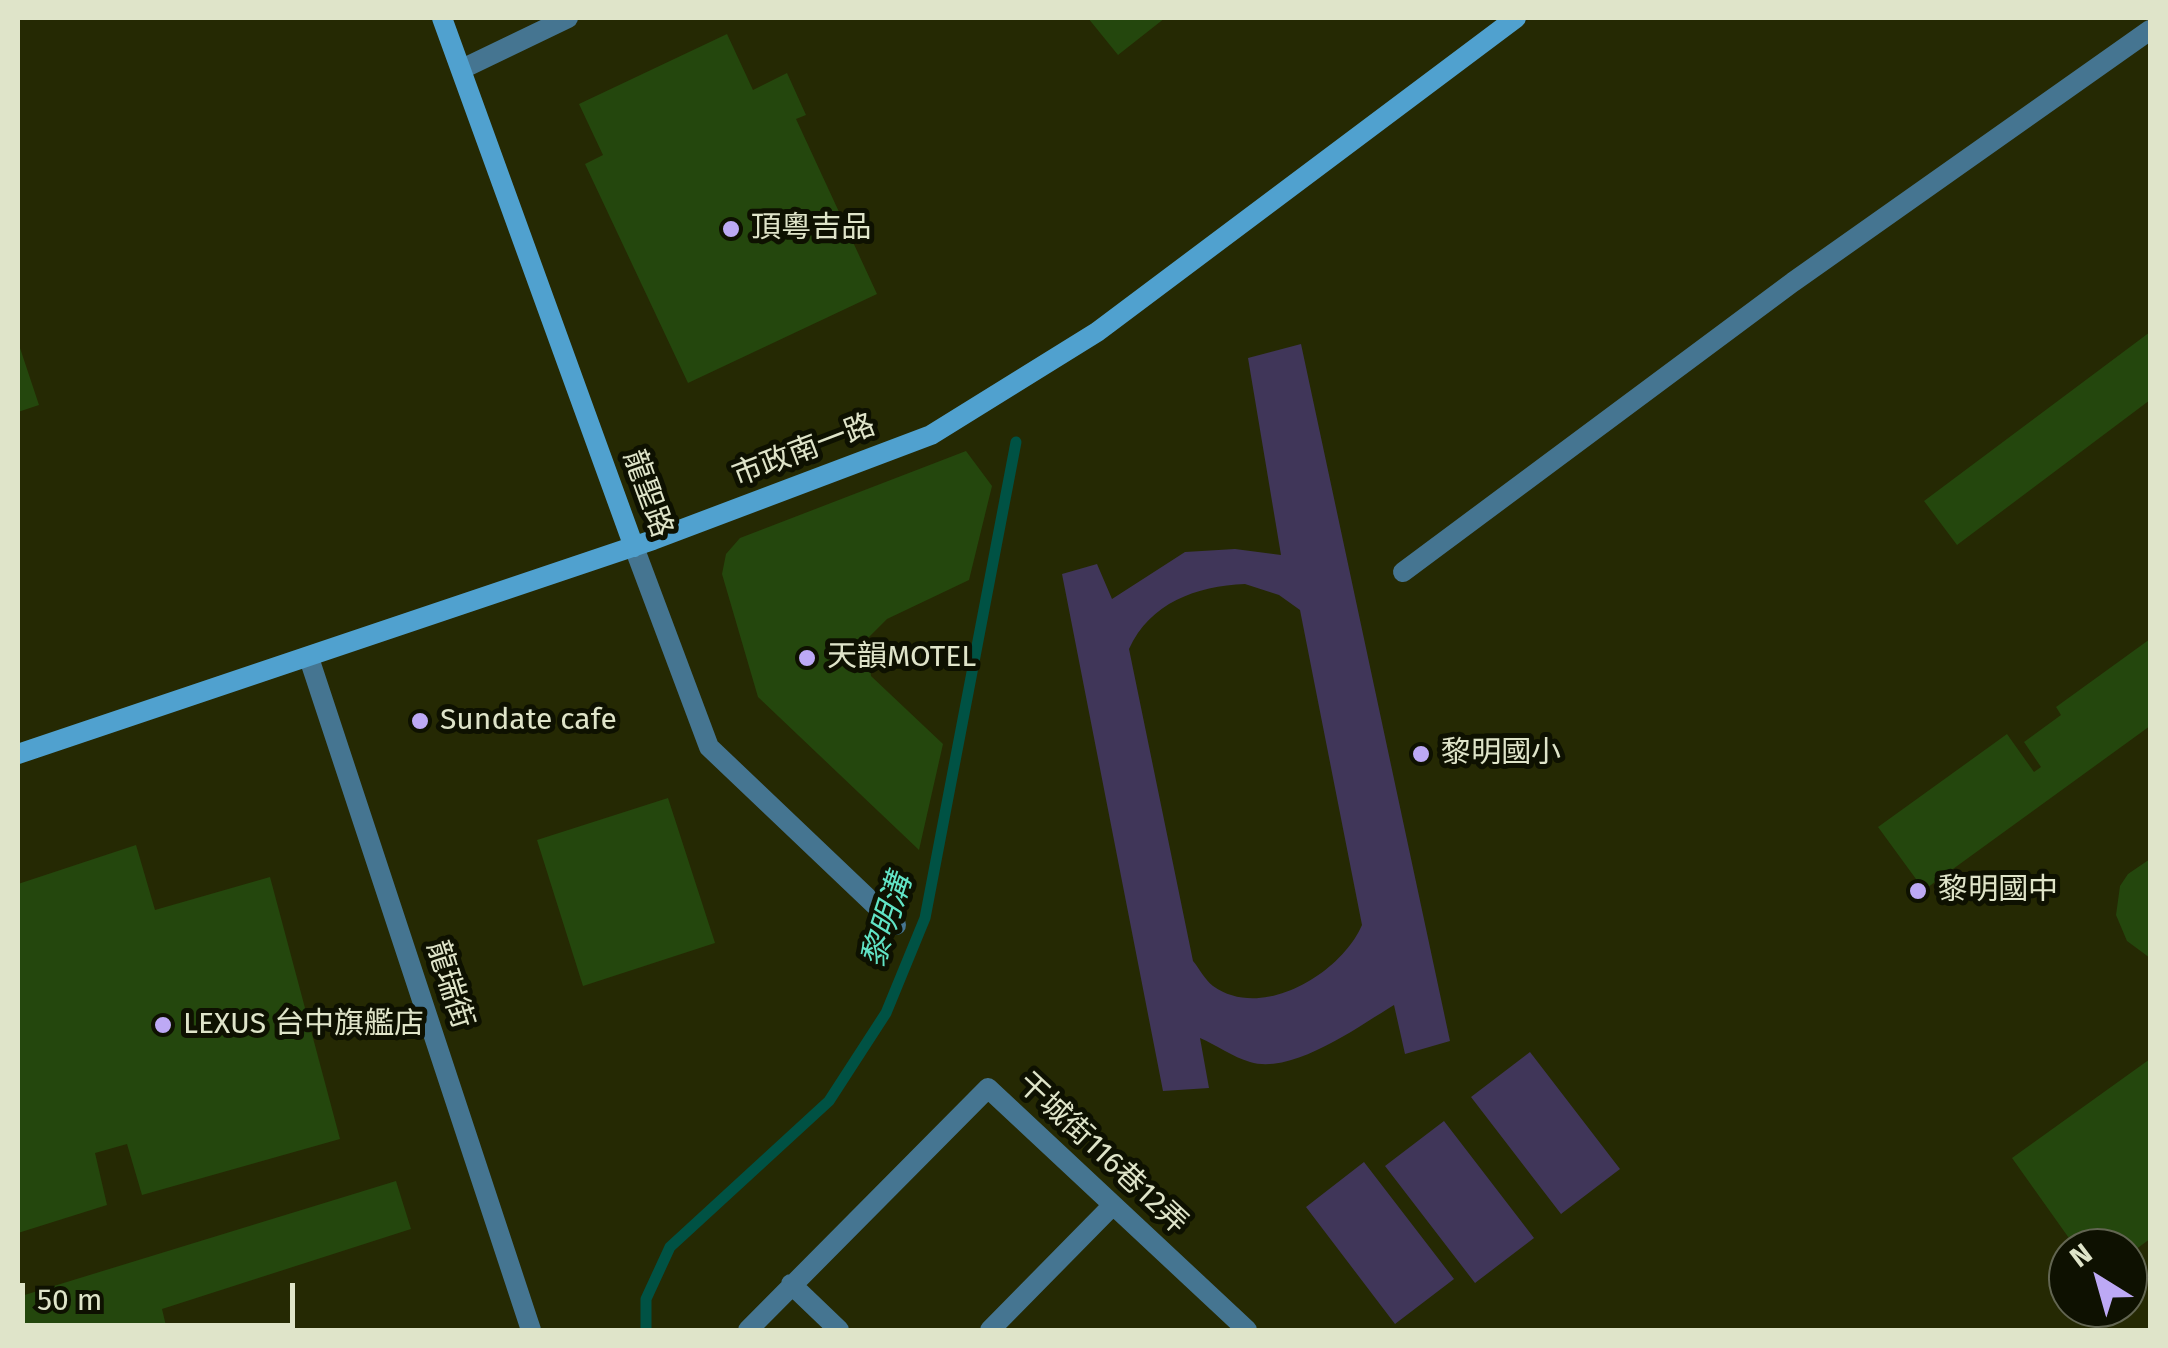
<!DOCTYPE html>
<html>
<head>
<meta charset="utf-8">
<style>
	body { margin:0 }
	#map { position:relative; width:2168px; height:1348px; overflow:hidden; background:#252903; font-family:"Fira Sans",sans-serif }
	canvas { display:block }
	.frame { position:absolute; inset:0; border:20px solid #dfe4c9; pointer-events:none }
	.north { position:absolute; left:2048px; top:1228px; width:100px; height:100px; box-sizing:border-box; background:#0e1101; border:2px solid #626551; border-radius:50%; rotate:323deg; font-size:28px; font-weight:700; line-height:40px; text-align:center; color:#dfe4c9 }
	.north::after { content:''; display:block; margin:auto; width:35px; height:45px; background:#bda9f5; clip-path:polygon(50% 0,100% 100%,50% 72%,0 100%) }
	.scale { position:absolute; left:20px; top:1283px; width:275px; height:45px; box-sizing:border-box; border:5px solid #dfe4c9; border-top:0; padding-left:12px; font-size:30px; line-height:35px; white-space:nowrap; color:#dfe4c9; -webkit-text-stroke:8px #0e1101; paint-order:stroke }
</style>
</head>
<body>
<div id="map">
<canvas width="2168" height="1348"></canvas>
<div class="frame"></div>
<div class="north">N</div>
<div class="scale">50 m</div>
</div>
<script>
const ctx = document.querySelector('canvas').getContext('2d');
ctx.lineJoin = 'round';
function paint(path, color) { ctx.fillStyle = color; ctx.fill(path, 'evenodd'); }
function trace(path, color, width, dash) { ctx.strokeStyle = color; ctx.lineWidth = width; ctx.lineCap = dash ? 'butt' : 'round'; ctx.setLineDash(dash || []); ctx.stroke(path); }
function drawText(font, color, halo, rows, align = 'center') {
  ctx.font = font + ' "Fira Sans","Noto Sans TC",sans-serif'; ctx.lineWidth = 10; ctx.setLineDash([]); ctx.textBaseline = 'middle'; ctx.strokeStyle = halo; ctx.fillStyle = color; for (const [text, x, y, turn = 0] of rows) {
    ctx.save(); ctx.translate(x, y); ctx.rotate((+turn || 0) * Math.PI / 180); ctx.textAlign = isNaN(turn) ? turn : align; if (halo) ctx.strokeText(text, 0, 0); ctx.fillText(text, 0, 0); ctx.restore();
  }
}
const green = new Path2D(`
	M1301,344L1450,1041L1405,1054L1394,1005C1359,1026 1293,1075 1250,1062C1233,1057 1216,1045 1200,1038L1209,1088L1163,1091L1062,574L1097,564L1112,599L1185,552L1235,549L1281,555L1248,358ZM1245,584L1279,595L1300,610L1362,925C1342,972 1263,1022 1213,986C1205,980 1199,968 1193,961L1129,649C1150,603 1196,586 1245,584Z
	M1530,1052L1620,1169L1561,1214L1471,1097Z
	M1444,1121L1534,1238L1475,1283L1385,1166Z
	M1364,1162L1454,1279L1395,1324L1306,1207Z`);
const stream = new Path2D(`
	M646,1330V1299L670,1247L829,1101L886,1013L925,918L1016,442`);
const building = new Path2D(`
	M1088,18H1165L1118,55Z
	M727,34L753,90L787,73L806,115L796,119L877,294L688,383L585,164L603,155L579,104Z
	M2150,332V400L1957,545L1924,501Z
	M18,342L39,405L18,412Z
	M966,451L992,486L969,580L887,619L866,640L871,676L943,744L919,850L758,697L722,574L726,554L740,538Z
	M2150,639V726L1924,890L1878,827L2007,734L2034,772L2041,767L2024,742L2061,715L2056,707Z
	M668,798L715,943L583,986L537,840Z
	M136,845L155,910L270,877L340,1139L142,1195L127,1144L95,1153L107,1205L18,1233V884Z
	M2150,859V958L2127,941L2116,915L2120,886L2128,874Z
	M2150,1059V1239L2128,1255V1248H2076L2012,1158Z
	M396,1181L411,1229L162,1309L167,1330H18V1297Z`);
const street = new Path2D(`
	M462,69L568,18
	M634,547L709,747L896,925
	M1403,572L1793,282L2150,30
	M309,658L531,1330
	M791,1284L839,1330
	M748,1330L988,1088L1247,1330
	M990,1330L1113,1205`);
const secondary = new Path2D(`
	M442,18L634,547
	M18,754L653,540L931,435L1097,332L1516,18`);
const markers = [
	[731,229,10,"#bda9f5"],
	[807,658,10,"#bda9f5"],
	[420,721,10,"#bda9f5"],
	[1421,754,10,"#bda9f5"],
	[1918,891,10,"#bda9f5"],
	[163,1025,10,"#bda9f5"]
];
const poiNames = [
	["頂粵吉品",751,229],
	["天韻MOTEL",827,658],
	["Sundate cafe",440,721],
	["黎明國小",1441,754],
	["黎明國中",1938,891],
	["LEXUS 台中旗艦店",183,1025]
];
const streetNames = [
	["市政南一路",804,451,-21],
	["龍聖路",647,494,70],
	["龍瑞街",449,985,72],
	["干城街116巷12弄",1102,1154,43]
];
const waterNames = [
	["黎明溝",888,921,-72]
];
paint(green, '#403659');
trace(stream, '#005244', 11);
paint(building, '#24470d');
trace(street, '#457591', 20);
trace(secondary, '#50a1cf', 20);
for (const [x, y, r, color] of markers) { const dot = new Path2D(); dot.arc(x, y, r, 0, 2 * Math.PI); ctx.fillStyle = color; ctx.fill(dot); trace(dot, '#0e1101', 4); }
drawText('30px', '#dfe4c9', '#0e1101', poiNames, 'left');
drawText('30px', '#dfe4c9', '#0e1101', streetNames);
drawText('italic 32px', '#61e4c6', '#0e1101', waterNames);
</script>
</body>
</html>
